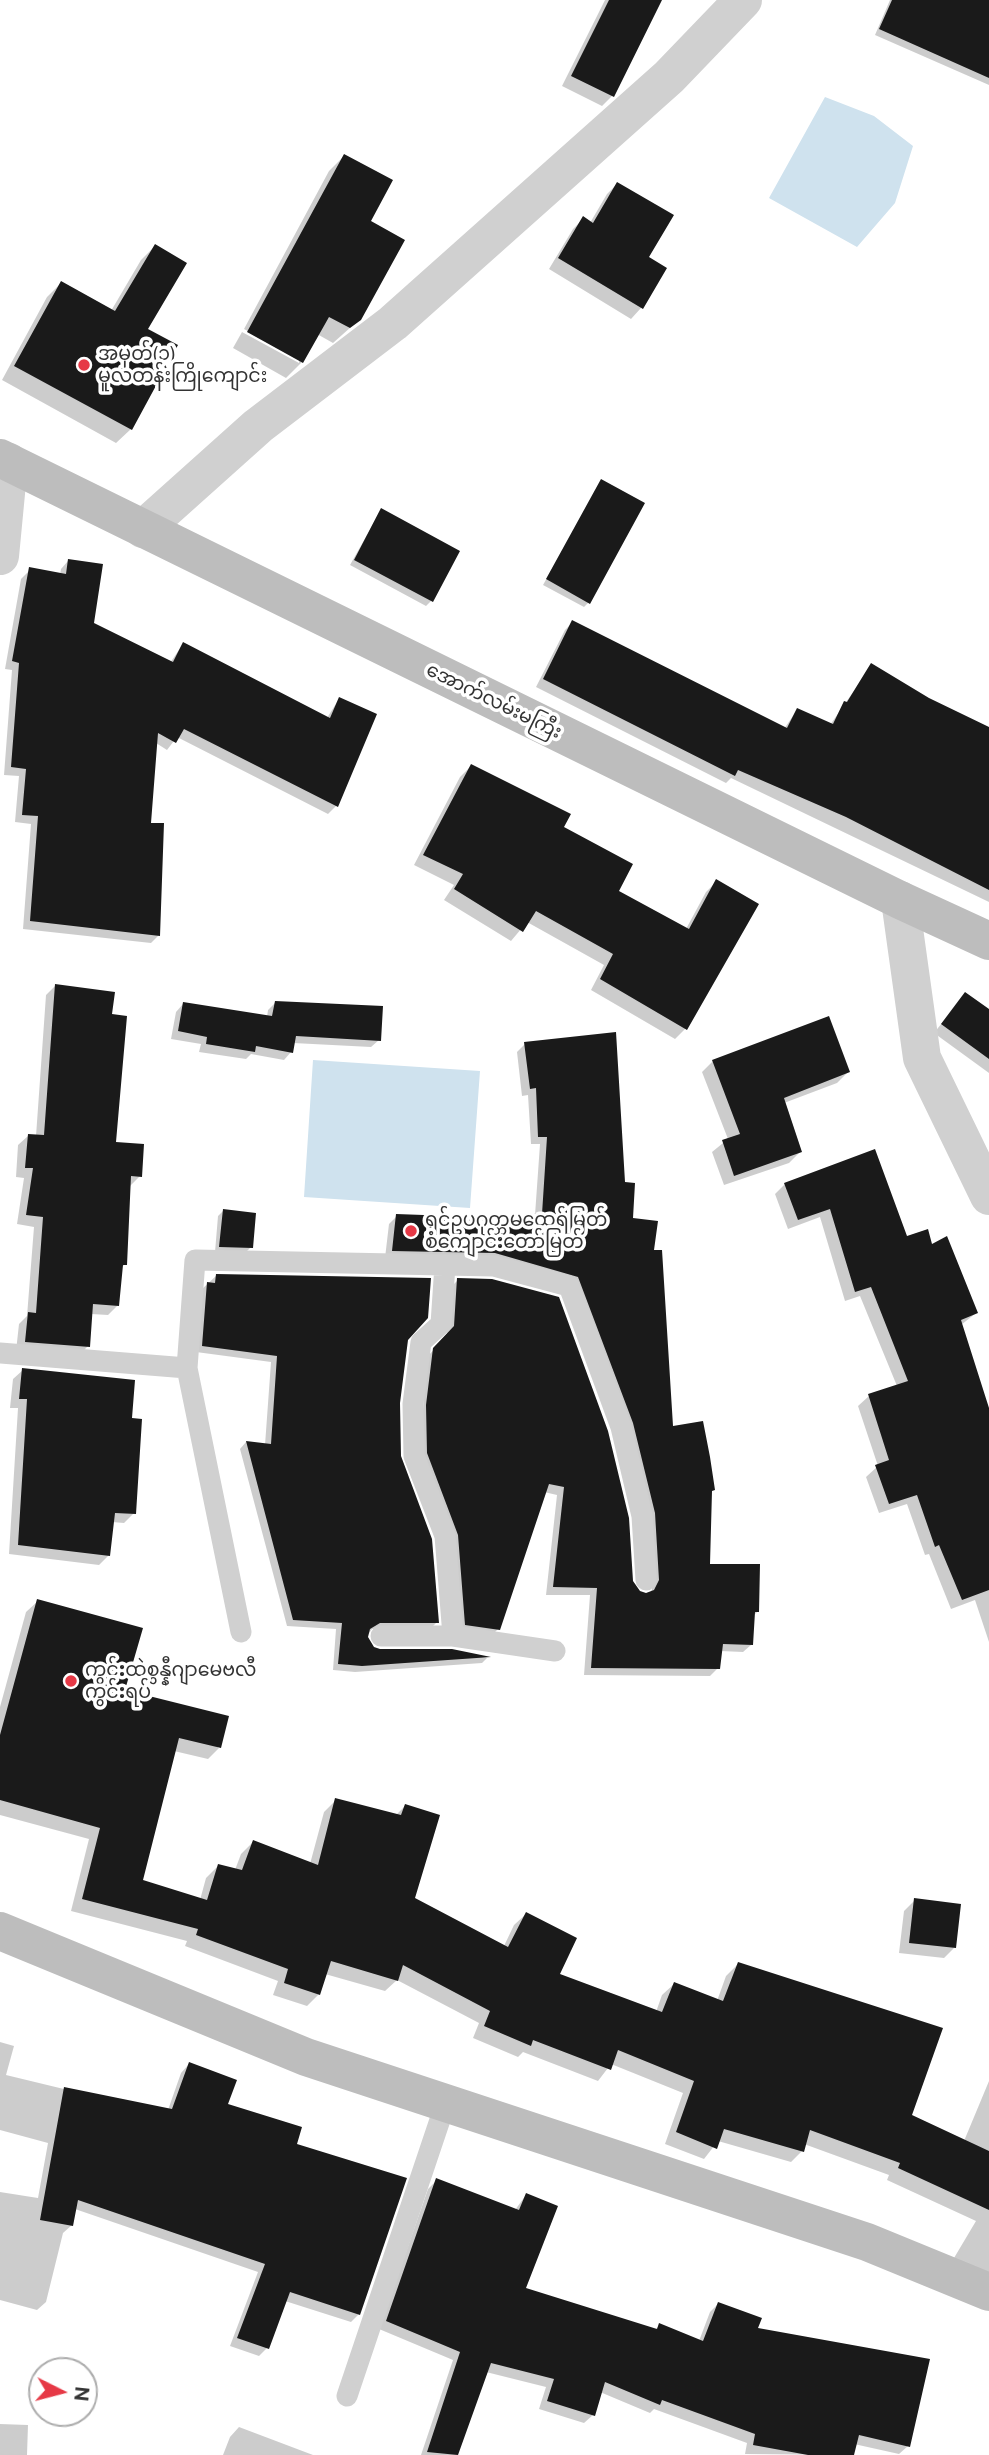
<!DOCTYPE html>
<html>
<head>
<meta charset="utf-8">
<style>
	body { margin:0 }
	#map { position:relative; width:989px; height:2455px; overflow:hidden; background:#fff; font-family:"Public Sans",sans-serif }
	canvas { display:block }
	.north { position:absolute; left:28px; top:2357px; width:70px; height:70px; box-sizing:border-box; background:#fff; border:2px solid #adadad; border-radius:50%; rotate:96deg; font-size:19px; font-weight:700; line-height:28px; text-align:center; color:#333 }
	.north::after { content:''; display:block; margin:auto; width:24px; height:32px; background:#e63946; clip-path:polygon(50% 0,100% 100%,50% 72%,0 100%) }
</style>
</head>
<body>
<div id="map">
<canvas width="989" height="2455"></canvas>
<div class="north">N</div>
</div>
<script>
const ctx = document.querySelector('canvas').getContext('2d');
ctx.lineJoin = 'round';
function paint(path, color) { ctx.fillStyle = color; ctx.fill(path, 'evenodd'); }
function trace(path, color, width, dash) { ctx.strokeStyle = color; ctx.lineWidth = width; ctx.lineCap = dash ? 'butt' : 'round'; ctx.setLineDash(dash || []); ctx.stroke(path); }
function drawText(font, color, halo, rows, align = 'center') {
  ctx.font = font + ' "Public Sans","Noto Sans Myanmar",sans-serif'; ctx.lineWidth = 7; ctx.setLineDash([]); ctx.textBaseline = 'middle'; ctx.strokeStyle = halo; ctx.fillStyle = color; for (const [text, x, y, turn = 0] of rows) {
    ctx.save(); ctx.translate(x, y); ctx.rotate((+turn || 0) * Math.PI / 180); ctx.textAlign = isNaN(turn) ? turn : align; if (halo) ctx.strokeText(text, 0, 0); ctx.fillText(text, 0, 0); ctx.restore();
  }
}
const water = new Path2D(`
	M825,97L874,116L913,146L895,203L857,247L769,198Z
	M313,1060L480,1071L470,1208L304,1197Z`);
const shadow = new Path2D(`
	M605,0H660L612,96L602,106L562,86Z
	M890,0H989V85L875,35Z
	M344,156L368,222L360,319L333,343L317,334L302,362L286,378L233,348L242,332L299,363V359L244,329L329,171Z
	M617,184L647,257L665,268L641,308L631,319L549,269L573,229L583,219L590,223L607,194Z
	M155,246L131,429L116,443L2,380L47,297L61,283L111,311L141,260Z
	M601,481L589,602L584,607L543,585Z
	M381,510L431,601L426,606L350,565Z
	M68,561L92,624L170,663L183,644L327,718L339,699L374,714L336,806L328,814L177,737L167,750L156,743L149,824L159,935L151,943L23,929L31,824L15,822L19,776L4,775L12,670L5,669L21,579L29,571L60,575L61,569Z
	M573,622L784,729L797,710L830,725L872,665L989,780V902L731,778L726,783L536,687L565,630Z
	M471,766L561,828L617,892L686,929L706,892L717,881L685,1029L675,1039L591,990L604,965L527,922L511,941L444,900L454,885L414,865L460,777Z
	M56,985L110,1016L115,1143L140,1176L130,1186L125,1264L121,1268L118,1305L108,1315L91,1314L88,1346L78,1356L16,1351L19,1324L27,1316L34,1227L17,1224L24,1178L16,1177L18,1145L28,1136H36L46,995Z
	M965,994L989,1012V1073L934,1033Z
	M275,1003L379,1040L371,1047L293,1043L291,1052L284,1060L251,1054L246,1059L199,1052L201,1044L171,1039L176,1012L183,1004L267,1017L268,1010Z
	M525,1044L623,1184L631,1219L652,1251L672,1428L711,1492L708,1566L758,1611L753,1616L751,1645L743,1652L720,1651L718,1668L710,1676L584,1675L590,1595H546L557,1495L544,1492L498,1629L490,1637L458,1632L420,1462L426,1358L447,1336L450,1288L458,1280L631,1582L639,1593L650,1594L652,1589L648,1522L571,1284L385,1258L389,1224L397,1216L529,1221L535,1215L540,1144H531L528,1095L522,1096L517,1052Z
	M713,1061L848,1072L837,1083L784,1103L800,1152L789,1163L724,1185L712,1152L728,1139L702,1072Z
	M785,1184L931,1247L976,1313L961,1325L989,1413V1642L975,1600L951,1609L929,1554L925,1555L907,1504L879,1513L866,1477L878,1466L858,1406L869,1396L897,1386L860,1296L845,1301L820,1217L788,1229L775,1194Z
	M223,1211L251,1247L246,1252H215L218,1216Z
	M217,1275L406,1340L398,1402L399,1457L437,1622L430,1629H372L366,1637L373,1648L380,1651H452L487,1658L482,1663L355,1672L333,1670L336,1629L287,1626L240,1449L246,1442L265,1445L271,1362L196,1352L201,1290Z
	M23,1370L131,1420L134,1513L124,1523L112,1522L109,1555L99,1565L9,1554L18,1408H10L13,1379Z
	M38,1601L123,1692L219,1748L208,1759L174,1751L141,1881L200,1900L206,1878L218,1866L235,1870L241,1854L253,1842L310,1864L324,1812L336,1800L396,1815L405,1806L413,1899L504,1946L514,1925L526,1914L557,1974L656,2012L662,1995L674,1984L717,2001L726,1976L738,1964L910,2116L964,2141L989,2081V2278L954,2258L976,2221L887,2180L889,2175L804,2144L802,2151L791,2162L718,2141L704,2159L665,2144L683,2093L611,2064L598,2081L523,2052L518,2057L473,2038L479,2023L397,1980L385,1991L325,1974L319,1994L307,2006L273,1995L278,1981L185,1946L187,1941L71,1911L89,1839L0,1815V1707L26,1612Z
	M915,1900L954,1948L944,1958L899,1953L904,1911Z
	M0,2042L14,2046L6,2075L101,2098L168,2110L181,2073L189,2064L226,2106L295,2145L359,2314L351,2322L285,2301L267,2348L259,2356L230,2346L258,2272L75,2209L72,2225L63,2233L46,2302L37,2310L0,2300V2192L38,2198L48,2143L0,2130Z
	M437,2180L515,2210L526,2195L524,2289L655,2330L660,2325L699,2341L710,2312L718,2304L908,2446L899,2454L854,2444L852,2455L745,2454L747,2443L654,2409L650,2413L600,2392L593,2415L584,2423L539,2409L546,2387L486,2372L457,2455H421L453,2360L379,2329L428,2189Z
	M0,2424L28,2425L27,2455H0Z
	M239,2427L313,2455H223L230,2437Z`);
const building = new Path2D(`
	M609,0H662L614,97L571,76Z
	M892,0H989V78L879,29Z
	M344,154L393,180L371,221L405,240L361,320L350,328L329,317L303,363L247,332Z
	M617,182L674,215L649,257L667,268L643,309L558,258L583,216L593,223Z
	M155,244L187,263L148,329L178,345L132,430L14,366L61,281L115,311Z
	M601,479L645,503L590,604L546,579Z
	M381,508L460,551L433,602L354,560Z
	M68,559L103,564L94,623L173,662L183,642L330,718L339,697L377,714L338,807L184,729L176,743L158,733L151,823H164L160,936L30,921L38,816L22,815L26,769L11,767L19,663L12,661L29,567L66,574Z
	M572,620L787,728L797,708L833,724L844,701L847,702L871,663L929,698L989,727V890L846,817L738,770L735,776L543,679Z
	M471,764L571,814L564,827L633,864L619,891L689,929L716,879L759,904L687,1030L600,979L613,954L536,911L523,932L454,889L463,874L423,855Z
	M55,984L115,992L112,1014L127,1016L116,1142L144,1144L142,1177L131,1176L127,1265H123L119,1306L93,1304L90,1347L25,1342L28,1312L36,1313L43,1217L26,1215L33,1168H25L28,1134L44,1135Z
	M965,992L989,1009V1059L941,1024Z
	M275,1001L383,1006L381,1041L296,1036L293,1053L256,1046L255,1052L206,1044L207,1037L178,1031L183,1002L272,1016Z
	M829,1016L850,1072L784,1098L802,1152L734,1176L722,1140L740,1134L712,1060Z
	M616,1032L625,1182L635,1183L633,1218L658,1221L654,1250H662L673,1426L703,1421L710,1457L715,1490L712,1491L710,1564H760L759,1612H755L753,1645L723,1644L720,1669L591,1668L597,1588L553,1587L564,1487L549,1484L500,1630L465,1625L458,1535L427,1453L426,1405L433,1348L454,1326L457,1278L492,1279L559,1297L608,1431L629,1518L633,1581L640,1591L646,1593L654,1590L659,1580L655,1513L633,1423L578,1277L495,1253L392,1251L396,1214L534,1219L535,1213L542,1214L547,1137H538L536,1088L530,1089L524,1042Z
	M875,1149L907,1236L928,1229L932,1244L947,1236L978,1313L961,1320L989,1408V1590L962,1600L939,1545L935,1547L917,1495L889,1504L875,1465L889,1460L868,1394L908,1381L871,1287L855,1292L830,1209L798,1220L784,1183Z
	M223,1209L256,1213L253,1248L219,1247Z
	M216,1274L431,1278L428,1318L408,1340L400,1403L401,1456L432,1539L439,1623H380L370,1629L368,1637L374,1647L380,1649H452L491,1657L362,1666L338,1664L342,1623L293,1620L246,1441L271,1444L277,1356L202,1346L207,1282L215,1283Z
	M22,1368L135,1380L132,1418L142,1419L136,1514L115,1513L110,1556L18,1545L27,1399H19Z
	M37,1599L143,1628L125,1690L229,1716L221,1748L179,1738L143,1880L207,1900L218,1864L242,1870L253,1840L318,1865L335,1798L401,1815L405,1804L440,1815L415,1898L508,1947L526,1912L577,1938L560,1974L662,2012L674,1982L723,2001L738,1962L943,2028L912,2115L989,2151V2210L898,2168L900,2163L810,2130L804,2152L724,2129L717,2149L676,2132L694,2081L618,2050L611,2070L533,2040L531,2046L484,2026L490,2011L403,1965L398,1981L331,1961L320,1995L284,1983L288,1969L196,1935L198,1929L82,1899L100,1828L0,1800V1735Z
	M914,1898L961,1904L956,1948L909,1943Z
	M189,2062L237,2080L228,2104L302,2127L297,2144L407,2178L360,2315L290,2292L269,2349L237,2338L265,2264L78,2200L73,2226L40,2220L64,2087L172,2109Z
	M436,2178L519,2210L526,2193L558,2206L526,2288L657,2329L659,2323L703,2341L718,2302L762,2318L758,2328L930,2359L910,2447L859,2435L854,2455H808L753,2445L755,2434L662,2400L660,2405L605,2382L595,2416L547,2401L554,2379L491,2363L458,2455L427,2452L460,2352L386,2321Z`);
const service = new Path2D(`
	M445,1265L441,1324L421,1342L413,1404L414,1456L445,1536L453,1636
	M0,1353L187,1368L195,1260L494,1266L569,1286L621,1427L642,1516L646,1580
	M187,1368L241,1632
	M381,1636H453L555,1651
	M347,2396L446,2102`);
const minor = new Path2D(`
	M143,529L258,426L393,323L669,77L743,0
	M0,556L9,462
	M900,900L922,1058L989,1196`);
const secondary = new Path2D(`
	M0,458L900,900L989,941
	M0,1931L306,2057L867,2242L989,2292`);
const markers = [
	[84,365,7,"#e63946"],
	[411,1231,7,"#e63946"],
	[71,1681,7,"#e63946"]
];
const poiNames = [
	["အမှတ်(၃)",98,354],
	["မူလတန်းကြိုကျောင်း",98,376],
	["ရှင်ဥပဂုတ္တမထေရ်မြတ်",425,1220],
	["စံကျောင်းတော်မြတ်",425,1242],
	["ကွင်းထဲစွန္နီဂျာမေဗလီ",85,1670],
	["ကွင်းရပ်",85,1692]
];
const streetNames = [
	["အောက်လမ်းမကြီး",494,701,26]
];
paint(water, '#cfe2ee');
paint(shadow, '#0003');
paint(building, '#1a1a1a');
trace(service, '#d0d0d0', 21);
trace(minor, '#d0d0d0', 38);
trace(secondary, '#bdbdbd', 38);
for (const [x, y, r, color] of markers) { const dot = new Path2D(); dot.arc(x, y, r, 0, 2 * Math.PI); ctx.fillStyle = color; ctx.fill(dot); trace(dot, '#fff', 2.5); }
drawText('19px', '#333', '#fff', poiNames, 'left');
drawText('19px', '#333', '#fff', streetNames);
</script>
</body>
</html>
